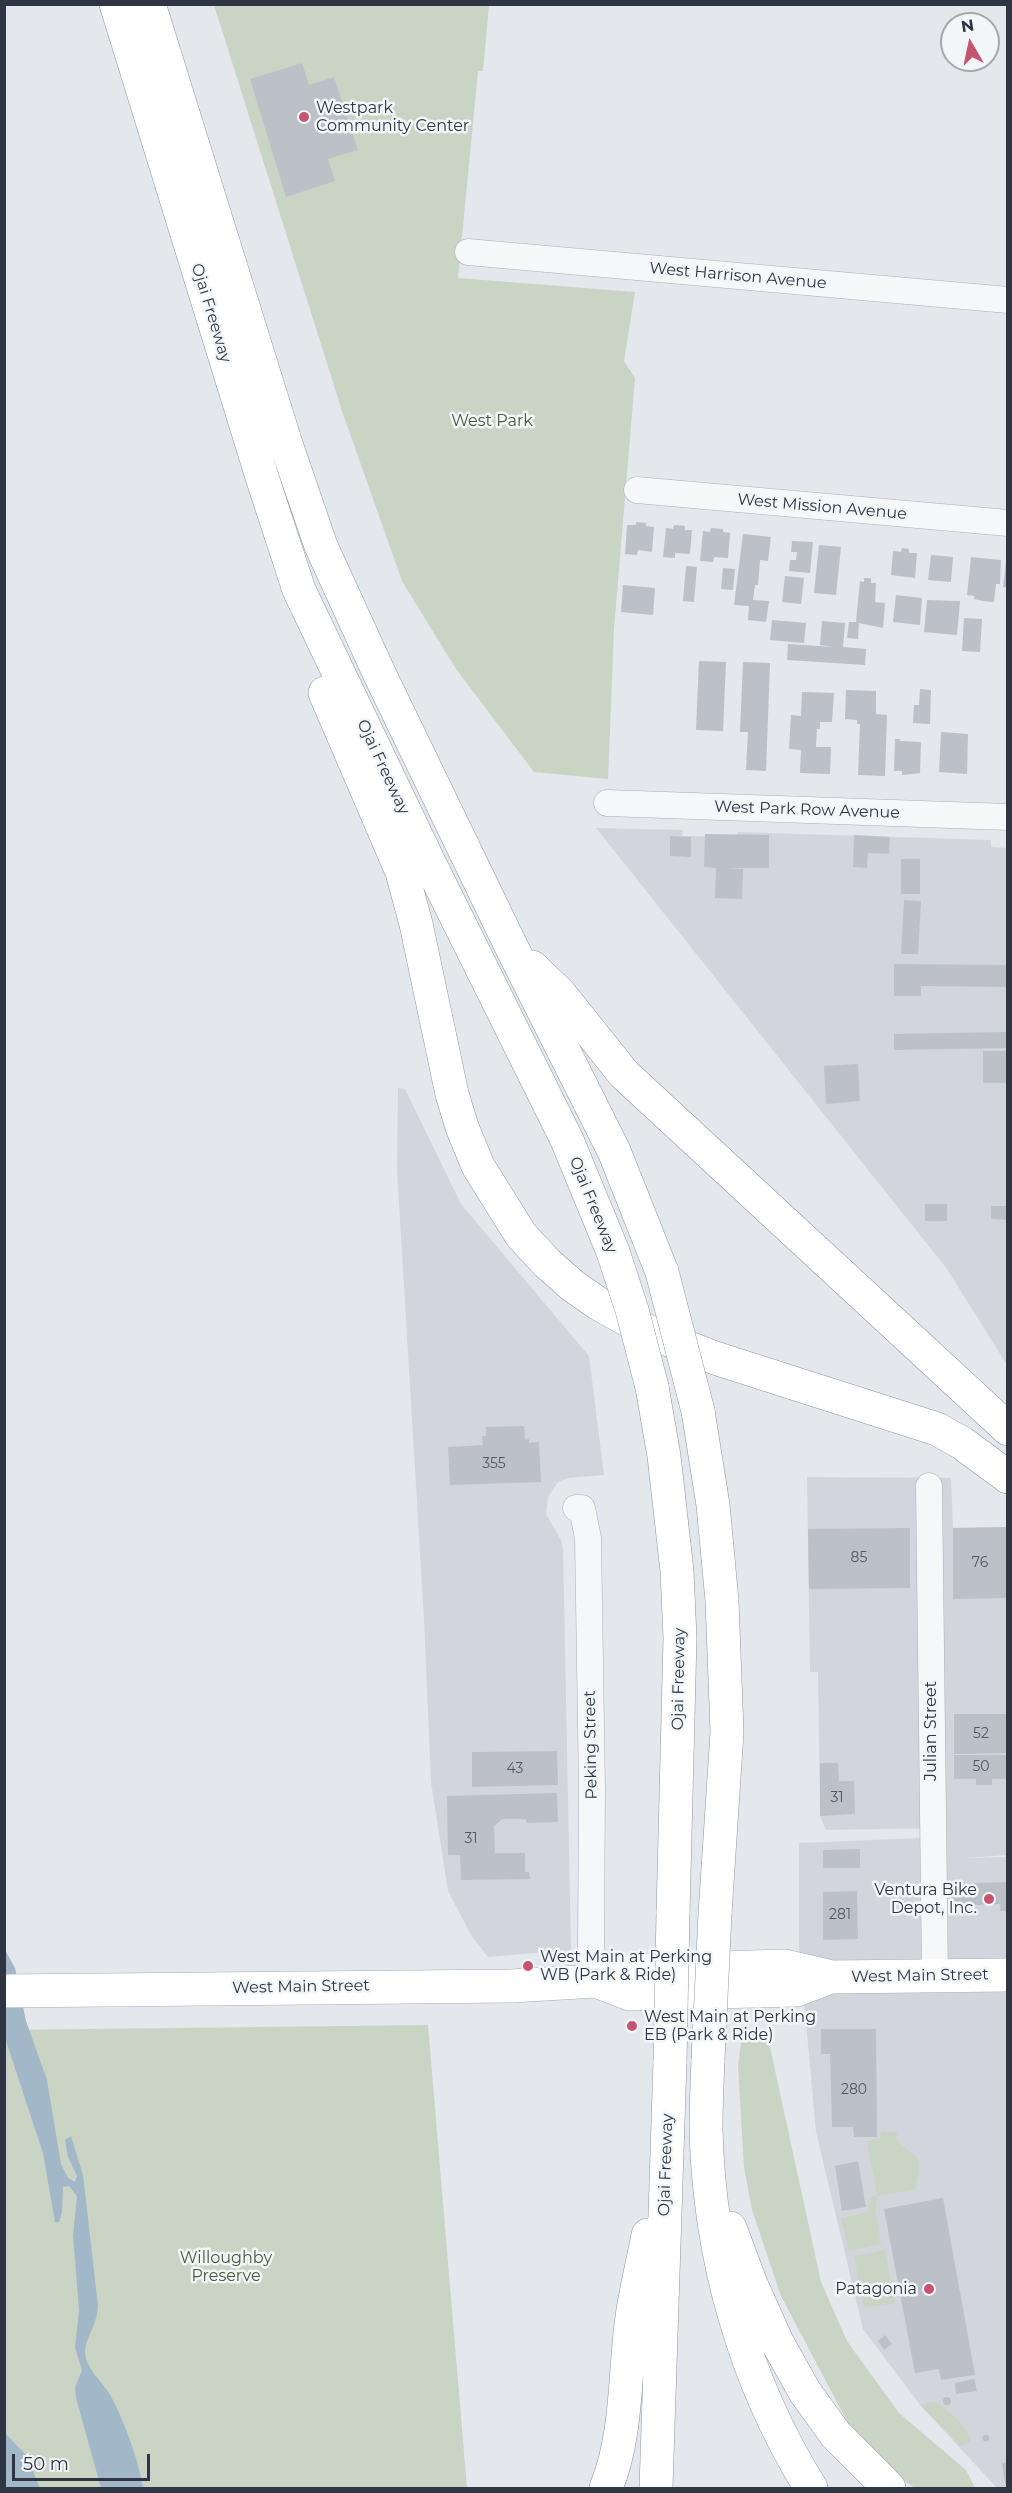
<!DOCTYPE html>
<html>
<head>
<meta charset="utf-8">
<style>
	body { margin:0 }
	#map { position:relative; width:1012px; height:2493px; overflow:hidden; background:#e4e7eb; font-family:Montserrat,sans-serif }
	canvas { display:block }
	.frame { position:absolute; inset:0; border:6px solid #2d3642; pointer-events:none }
	.north { position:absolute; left:940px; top:12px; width:60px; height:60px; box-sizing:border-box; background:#f3f6f8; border:2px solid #a4a9af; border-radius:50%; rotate:351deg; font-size:16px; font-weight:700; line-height:24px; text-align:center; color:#2d3642 }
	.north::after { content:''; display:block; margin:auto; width:21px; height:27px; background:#c5546f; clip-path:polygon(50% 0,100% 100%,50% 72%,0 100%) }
	.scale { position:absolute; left:12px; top:2454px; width:138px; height:27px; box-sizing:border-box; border:3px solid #2d3642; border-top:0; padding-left:8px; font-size:18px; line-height:21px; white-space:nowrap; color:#2d3642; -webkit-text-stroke:4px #f3f6f8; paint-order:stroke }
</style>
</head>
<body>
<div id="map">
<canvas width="1012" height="2493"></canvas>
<div class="frame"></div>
<div class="north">N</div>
<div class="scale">50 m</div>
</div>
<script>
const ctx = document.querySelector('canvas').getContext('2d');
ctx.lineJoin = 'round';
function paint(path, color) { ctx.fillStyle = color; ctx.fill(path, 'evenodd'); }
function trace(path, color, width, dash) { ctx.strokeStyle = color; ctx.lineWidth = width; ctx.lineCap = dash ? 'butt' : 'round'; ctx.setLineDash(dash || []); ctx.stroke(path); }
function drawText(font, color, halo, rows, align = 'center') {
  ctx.font = font + ' Montserrat,sans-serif'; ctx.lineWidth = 5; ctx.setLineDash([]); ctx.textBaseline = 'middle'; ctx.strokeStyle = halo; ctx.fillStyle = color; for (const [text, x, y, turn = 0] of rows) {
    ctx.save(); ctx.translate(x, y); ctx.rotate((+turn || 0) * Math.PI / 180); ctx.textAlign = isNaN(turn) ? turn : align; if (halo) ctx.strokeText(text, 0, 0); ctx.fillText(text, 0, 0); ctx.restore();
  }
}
const built = new Path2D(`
	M596,828L683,830L682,836L737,837L738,832L991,840V847L1007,848V1365L947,1269Z
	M398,1088L405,1089L461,1204L589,1356L604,1475L568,1478L558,1482L548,1497L546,1514L561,1540L563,1548L571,1950L488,1957L471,1935L448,1891L431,1782L424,1619L397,1170Z
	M807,1477L951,1478L953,1528L1007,1527V1855L966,1858L1007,1857V2488H997L921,2406L863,2329L816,2132L799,1945V1843L921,1838V1859L941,1828L826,1830L820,1816L818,1672H810Z`);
const green = new Path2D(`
	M214,5H489L483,71H478L458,278L635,292L624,361L635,378L614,629L608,779L534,772L456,669L402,581L343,414Z
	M428,2025L467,2488H5L4,2030Z
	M767,2033L821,2282L847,2341L899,2413L966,2470L975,2488H915L906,2482L848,2423L781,2296L752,2210L744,2167L738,2066L742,2034Z
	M881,2131L897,2133V2141L918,2158L919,2173L915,2190L877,2196L875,2209L881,2244L849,2251L841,2218L868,2212L870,2197L877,2196L867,2141L880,2139Z
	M885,2250L895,2303L864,2308L854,2256Z
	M928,2402H936C949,2412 969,2426 971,2442L961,2446L921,2406Z`);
const water = new Path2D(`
	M4,1948L15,1968L26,2021L47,2080L61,2164L68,2178L75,2182L77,2176L68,2157L65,2140L71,2136L83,2175L98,2306C97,2326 84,2340 85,2354C87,2369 101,2381 109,2393C123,2417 139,2461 143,2488H101L76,2398L75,2387L82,2370L75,2348L79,2310L73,2236L77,2196L69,2186L63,2187L62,2212L59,2222H55L43,2153L6,2041Z
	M4,2432L26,2455L40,2488H5Z`);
const building = new Path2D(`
	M302,63L309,85L334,77L358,150L328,159L335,181L286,197L250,79Z
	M636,522L646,523V526L654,527L652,552L638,550L637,555L625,554L627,525H636Z
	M674,525L685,526V530H692L690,554L675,553V558L663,557L666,528L673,529Z
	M711,528L723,529V532L730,533L728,558L714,557L713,562L700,561L703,531L710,532Z
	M743,534L771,537L768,561L760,560L758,585H755L753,600L769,601L766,622L748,620L749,606L734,605Z
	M792,541L813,542L810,573L789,571L790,560H796L797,552H791Z
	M819,545L841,547L836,595L814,593Z
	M902,548L909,549V553H917L915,578L891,575L893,551L901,552Z
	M931,555L953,557L951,582L928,580Z
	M971,557L1001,560L1000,584H996L994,602L983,601L974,599V596L967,595Z
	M1006,562H1008V587H1003Z
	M686,566L697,567L694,602L683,601Z
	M723,568L735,569L733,590L721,589Z
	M785,576L804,578L801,604L782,602Z
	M864,578H871V583H876L875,602L885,603L883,628L859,623L858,639L847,638L849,622H856L860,581L864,582Z
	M623,585L655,588L653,615L621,612Z
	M896,595L922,598L920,625L893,622Z
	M927,600L960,601L957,635L924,632Z
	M964,618L982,619L980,652L962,651Z
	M772,620L806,623L804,643L770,640Z
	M822,621L845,623L843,647L866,649L865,665L787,660L788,644L833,647L820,645Z
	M699,661L726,662L723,731L696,730Z
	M743,662L770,663L766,771L746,770L748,732H740Z
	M920,689L931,690L930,724L913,723L914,705H919Z
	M846,690L876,691V714L887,715L885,776L858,775L860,724H857V720L845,719Z
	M802,692L834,693L832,722H820V729H817L816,747H831L830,774L800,773L801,750L789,749L791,715L801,716Z
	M941,732L968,734L967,774L939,772Z
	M895,739H900V741L921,742L920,773L902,775V771H894Z
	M705,834L769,835V868H725L743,869L742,899L715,898L716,868L704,867Z
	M854,835L890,837L889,854L868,853L867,868L853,867Z
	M670,836L691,837V857L670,856Z
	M901,859H920V894H901Z
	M904,900L921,901L918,954H901Z
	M894,964L1008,965V987L921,986V996H894Z
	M1008,1032V1048L894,1050V1034Z
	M983,1051H1008V1083H983Z
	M858,1064L860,1101L826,1104L824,1066Z
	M925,1204H947V1221H925Z
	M991,1206H1008V1220L991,1219Z
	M524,1426L525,1440L529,1439V1443L539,1442L541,1482L450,1485L448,1447L483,1445L482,1436H486V1427Z
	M1008,1527V1598L953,1599V1528Z
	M910,1528V1588L809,1589L808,1529Z
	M954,1714H1008V1753L954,1754Z
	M557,1751L558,1785L472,1787V1752Z
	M954,1755H1008V1779H992V1785H976V1779H954Z
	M820,1763H838L839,1781H854L855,1814L820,1816Z
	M557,1793L558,1822L527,1823L526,1819H502L494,1826L495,1853H525V1872H529L530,1879L461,1880L460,1855H448L447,1796Z
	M860,1849V1868H823V1850Z
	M1008,1882V1911H1000V1904L954,1906L953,1884Z
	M857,1891L858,1939L823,1940V1892Z
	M821,2029H876L877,2137H854L853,2127H832L830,2054H821Z
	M858,2161L866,2207L842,2211L835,2166Z
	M943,2198L975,2375L941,2380L939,2369L915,2373L884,2209Z
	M885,2335L892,2344L884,2350L878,2341Z
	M974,2379L977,2391L956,2394L955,2383Z
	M943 2401a4 4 0 1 1 8 0a4 4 0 1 1-8 0Z
	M982.5 2438a3.5 3.5 0 1 1 7 0a3.5 3.5 0 1 1-7 0Z
	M1008,2462V2484H1005L1002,2463Z`);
const minor = new Path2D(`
	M468,252L1008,300
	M637,490L1008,523
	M607,803L1008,817
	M929,1486L935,1976
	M576,1508H582L588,1538L592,1789L591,1948L596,1981`);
const major = new Path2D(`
	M596,1981L630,1994L796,1990L830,1977
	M4,1991L511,1986L596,1981L620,1971L785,1966L832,1977L1008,1975`);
const highway = new Path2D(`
	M116,4L262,477L299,590L427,858L567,1140L613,1252
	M149,4L285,441L321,546L380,675L511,946L614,1151L662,1272
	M325,693L402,872L416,924L452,1094L462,1127L478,1166L521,1235L547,1263L573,1286L599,1304L651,1333L715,1358L937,1429L962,1443L1008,1477
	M532,967L560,994L624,1074L1008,1429
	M652,1387L664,1456L677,1571L680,1638L673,1914
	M698,1411L713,1505L722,1601L727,1732L715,1914
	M708,2060C707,2083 706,2106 706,2129C709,2255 744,2381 811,2488
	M730,2228L751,2284L777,2342L805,2392L836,2435L889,2488
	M606,2488C628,2434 624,2374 632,2317C636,2289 643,2262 648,2235
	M656,2488L670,2061`);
const highwayBridge = new Path2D(`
	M613,1252L632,1310L652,1387
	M662,1272L698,1411
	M708,2060L715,1914
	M670,2061L673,1914`);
const markers = [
	[304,117,6,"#c5546f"],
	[989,1899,6,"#c5546f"],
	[528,1966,6,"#c5546f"],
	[632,2026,6,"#c5546f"],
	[929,2289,6,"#c5546f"]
];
const numberNames = [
	["355",494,1464],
	["85",859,1558],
	["76",980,1563],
	["52",981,1734],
	["50",981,1767],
	["43",515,1769],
	["31",837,1798],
	["31",471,1839],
	["281",840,1915],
	["280",854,2090]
];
const poiNames = [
	["Westpark",316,108],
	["Community Center",316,126],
	["Ventura Bike",977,1890,"right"],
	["Depot, Inc.",977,1908,"right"],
	["West Main at Perking",540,1957],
	["WB (Park & Ride)",540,1975],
	["West Main at Perking",644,2017],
	["EB (Park & Ride)",644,2035],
	["Patagonia",917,2289,"right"]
];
const streetNames = [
	["West Harrison Avenue",738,276,5],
	["Ojai Freeway",211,313,73],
	["West Mission Avenue",822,507,5],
	["Ojai Freeway",383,767,65],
	["West Park Row Avenue",807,810,2],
	["Ojai Freeway",593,1205,68],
	["Ojai Freeway",679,1679,-89],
	["Julian Street",931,1731,-90],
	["Peking Street",591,1745,-91],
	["West Main Street",920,1976,-1],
	["West Main Street",301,1987,-1],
	["Ojai Freeway",666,2165,-88]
];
const parkNames = [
	["West Park",492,421],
	["Willoughby",226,2258],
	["Preserve",226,2276]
];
paint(built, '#d2d6dc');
paint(green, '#cad4c5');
paint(water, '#a2b7c7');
paint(building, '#bbc1c7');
trace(minor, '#a9aeb5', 27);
trace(major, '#a4acb5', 34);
trace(highway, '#8c96a0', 34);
trace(minor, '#f6f7f9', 26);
trace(major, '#fff', 33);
trace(highway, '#fff', 33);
trace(highwayBridge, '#8c96a0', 34, []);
trace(highwayBridge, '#fff', 33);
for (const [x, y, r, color] of markers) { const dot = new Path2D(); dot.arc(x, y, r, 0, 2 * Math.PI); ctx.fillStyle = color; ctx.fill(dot); trace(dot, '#f3f6f8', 2); }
drawText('14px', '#505963', null, numberNames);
drawText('16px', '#2d3642', '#f3f6f8', poiNames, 'left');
drawText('16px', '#2d3642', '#f3f6f8', streetNames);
drawText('16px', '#445c3b', '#f3f6f8', parkNames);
</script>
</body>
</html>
